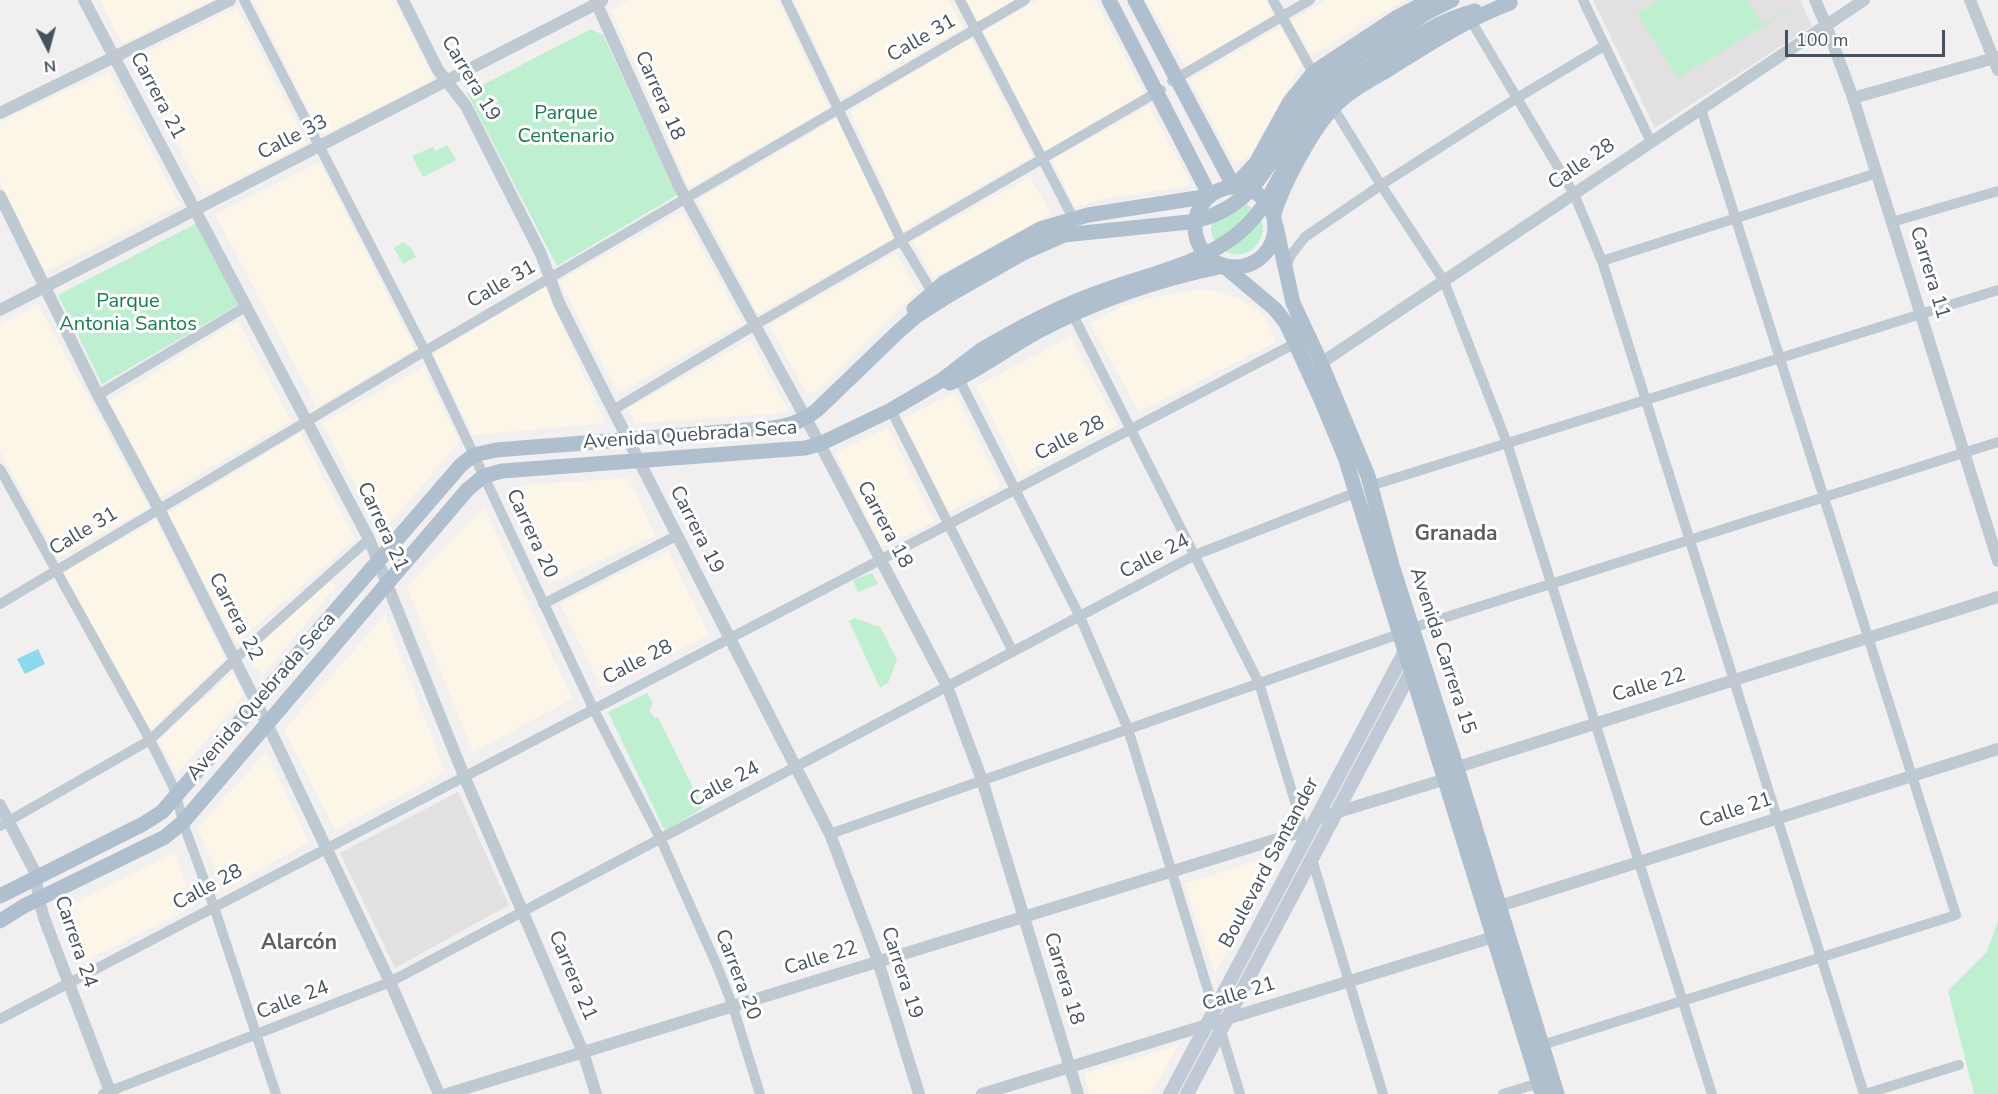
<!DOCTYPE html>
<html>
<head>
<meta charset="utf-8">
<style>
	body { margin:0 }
	#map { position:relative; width:1998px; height:1094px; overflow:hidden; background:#f1efef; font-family:"Nunito Sans",sans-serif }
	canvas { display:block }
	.north { position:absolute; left:18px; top:18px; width:60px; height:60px; -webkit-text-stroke:4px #fff; paint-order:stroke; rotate:174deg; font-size:16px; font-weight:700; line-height:24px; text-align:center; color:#47525c }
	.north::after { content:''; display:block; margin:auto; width:21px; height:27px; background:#47525c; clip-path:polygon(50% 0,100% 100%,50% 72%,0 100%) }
	.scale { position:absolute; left:1785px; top:30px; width:160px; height:27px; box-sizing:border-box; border:3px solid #47525c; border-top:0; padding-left:8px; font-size:18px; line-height:21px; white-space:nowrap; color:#47525c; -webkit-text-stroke:4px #fff; paint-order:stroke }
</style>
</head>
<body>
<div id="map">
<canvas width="1998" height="1094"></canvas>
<div class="north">N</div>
<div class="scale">100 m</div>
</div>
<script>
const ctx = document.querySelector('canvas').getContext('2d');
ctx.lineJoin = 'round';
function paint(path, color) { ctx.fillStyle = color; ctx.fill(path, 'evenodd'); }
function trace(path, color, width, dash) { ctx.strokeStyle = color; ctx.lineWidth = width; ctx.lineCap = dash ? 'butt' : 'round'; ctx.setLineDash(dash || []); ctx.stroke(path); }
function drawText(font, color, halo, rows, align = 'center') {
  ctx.font = font + ' "Nunito Sans",sans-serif'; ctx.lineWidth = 6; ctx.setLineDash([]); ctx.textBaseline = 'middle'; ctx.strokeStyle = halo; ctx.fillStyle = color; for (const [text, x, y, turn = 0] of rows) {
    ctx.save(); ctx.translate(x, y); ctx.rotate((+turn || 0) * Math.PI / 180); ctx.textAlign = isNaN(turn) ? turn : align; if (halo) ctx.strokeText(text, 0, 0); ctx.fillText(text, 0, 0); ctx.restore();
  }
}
const commercial = new Path2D(`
	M100,0H212L122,44Z
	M253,0H394L434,80L321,136Z
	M629,0H778L829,108L689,188L611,10Z
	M794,0H949L963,28L841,98Z
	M966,0H1015L977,22Z
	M1037,0H1095L1144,94L1045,151L983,32Z
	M1146,0H1265L1274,16L1186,67Z
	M1326,0H1405L1312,55L1291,21Z
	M237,7L307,143L204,196L133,59Z
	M1280,27L1302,63L1252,153L1245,159L1238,162L1233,161L1190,80Z
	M971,38L1033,156L903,231L850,111Z
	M109,72L180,205L45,272L0,182V121Z
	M1149,106L1190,182L1188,186L1103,199L1075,207L1052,160Z
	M837,118L894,238L758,314L698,200Z
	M319,162L415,349L317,407L215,214Z
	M1030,177L1051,214L933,278L913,241Z
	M682,212L742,323L618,393L559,281Z
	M896,253L917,291L815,393L806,392L769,325Z
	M545,287L605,423L473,435L433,354Z
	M1198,290L1216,291L1239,299L1257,310L1267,322L1276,342L1139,412L1090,323L1123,306L1157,296Z
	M38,305L149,508L58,558L0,451V325Z
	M238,321L291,421L160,497L109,401Z
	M1071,337L1117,426L1021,475L976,386Z
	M750,340L788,410L782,413L635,423L628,408Z
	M423,367L459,442L381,533L322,423Z
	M955,393L1001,487L948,512L902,419Z
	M888,428L934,522L881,547L835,453Z
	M300,433L355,539L236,643L168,513Z
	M629,478L655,536L549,584L507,493L525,485Z
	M484,507L572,699L473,752L407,587Z
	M156,520L225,659L150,730L61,573Z
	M668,551L709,635L601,687L560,604Z
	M328,581L336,586L263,675L245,657Z
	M385,615L445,772L335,830L284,730Z
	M232,673L244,695L177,774L158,740Z
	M266,752L309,842L224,890L198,828Z
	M175,853L194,906L78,964L57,912Z
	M1278,854L1215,974L1184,884Z
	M1178,1045L1151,1094H1089L1084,1074Z`);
const education = new Path2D(`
	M1593,0H1800L1812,26L1655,128Z
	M458,792L509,905L395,968L340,853Z`);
const green = new Path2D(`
	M1659,0H1748L1763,24L1806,0L1678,78L1637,14Z
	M591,29L603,35L677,195L557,266L467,93Z
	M447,145L456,160L423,177L412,156L433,147L436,151Z
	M1244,203C1285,222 1251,271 1222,249C1213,242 1211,234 1211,224Z
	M197,223L240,304L102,384L58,295Z
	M403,242L411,248L416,257L403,264L394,248Z
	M872,573L878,584L858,592L853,580Z
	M855,618L880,627L897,660L888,683L880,688L849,621Z
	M647,693L653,703L649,710L655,719L658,717L703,808L665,831L608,712Z
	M1998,922V1094H1974L1948,991L1986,953Z`);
const water = new Path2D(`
	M38,649L45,664L25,674L17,659Z`);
const minor = new Path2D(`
	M244,0L425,351L593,708L661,840L718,968L733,1007L760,1094
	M786,0L901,240L935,297
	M960,0L1073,218
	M1273,0L1313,73
	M1583,0L1651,142
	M1467,14L1574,194L1602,261L1864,1094
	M1172,81L1310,0
	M1333,107L1381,185L1444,281L1507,443L1712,1094
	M1892,222L1998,191
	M1602,261L1877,173
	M1285,269L1291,255L1305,237L1381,185L1517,98L1604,46
	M1073,315L1259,683L1306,838
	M959,379L1080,617L1128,729L1215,1013
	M98,395L247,306
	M613,410L755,325L1161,90
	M891,410L1013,652
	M0,469L150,740L173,786L186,831L214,907L276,1094
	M1370,486L1998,290
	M0,604L425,351L1025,0
	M543,604L676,536
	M1412,628L1998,442
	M0,826L150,740L235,659L369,539
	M830,834L1399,634
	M1311,856L1383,1094
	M0,1019L1296,343
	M1220,1028L1240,1094
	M1542,1045L1956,915L1701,109
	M103,1094L390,982L1195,555L1357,492
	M1503,1094L1539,1083
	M1865,1094L1959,1065`);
const tertiary = new Path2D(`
	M84,0L369,539L464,776L583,1052L596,1094
	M403,0L438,70L466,106L541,254L559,303L613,410L830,834L878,961L919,1094
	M595,0L679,186L822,448L947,686L982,780L1078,1094
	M1815,0L1826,25L1853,98L1998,561
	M1970,0L1998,70
	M1853,98L1998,57
	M0,113L230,0
	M0,196L98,395L159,509L272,734L390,982L439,1094
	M0,310L602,1
	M1321,363L1864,0
	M0,805L35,872L39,900L44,918L111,1094
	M1315,819L1446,779L1457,767L1461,766L1998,597
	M1493,908L1998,749
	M447,1094L1310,829
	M982,1094L1500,935`);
const secondary = new Path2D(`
	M1170,1094L1405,651
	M1187,1094L1414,666`);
const primary = new Path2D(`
	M1109,0L1210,196
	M1135,0L1234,187
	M1360,56L1426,13L1452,0
	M1368,69C1402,46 1435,21 1475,11
	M1195 227a40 40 0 1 1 80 0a40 40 0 1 1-80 0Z
	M1234,187L1256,163L1289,103L1314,72L1396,18L1430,0
	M1274,214C1282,186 1312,130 1332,109C1347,92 1369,81 1389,69C1428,45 1467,19 1510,3
	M1276,226L1293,303L1321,363L1368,476L1392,565L1460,778L1557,1094
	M1224,266L1275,309L1286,323L1322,402L1345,457L1542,1094
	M914,309L945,282L1040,229L1088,215L1210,196
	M950,383C980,369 1008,348 1037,332C1095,301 1160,279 1224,266
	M0,896L143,824L162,812L461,465L474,455L496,450L772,428C790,426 804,421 818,409L899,331L915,317L951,294
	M0,921L24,906L165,837L183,822L468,489L484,476L502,471L805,448L820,444L891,410L942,380L981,350`);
const primaryBridge = new Path2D(`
	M951,294L1025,252L1064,235L1189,222C1242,212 1261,181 1285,136C1292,123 1299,108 1309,96C1324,80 1342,68 1360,56
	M981,350C1022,326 1063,304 1108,289C1153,273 1204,263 1241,231C1277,200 1288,149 1315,112C1329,93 1348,82 1368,69`);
const streetNames = [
	["Calle 31",922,39,-30],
	["Carrera 19",470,79,59],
	["Carrera 21",157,96,62],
	["Carrera 18",659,96,66],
	["Calle 33",293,138,-27],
	["Calle 28",1582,165,-34],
	["Carrera 11",1929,273,73],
	["Calle 31",502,285,-30],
	["Avenida Quebrada Seca",690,436,-4],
	["Calle 28",1070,439,-27],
	["Carrera 18",884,525,62],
	["Carrera 21",382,527,65],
	["Carrera 19",696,530,63],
	["Calle 31",84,532,-31],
	["Carrera 20",531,534,65],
	["Calle 24",1155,557,-27],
	["Carrera 22",235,617,63],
	["Avenida Carrera 15",1442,651,72],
	["Calle 28",638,663,-27],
	["Calle 22",1649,686,-17],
	["Avenida Quebrada Seca",262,697,-49],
	["Calle 24",725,785,-28],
	["Calle 21",1736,811,-18],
	["Boulevard Santander",1270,863,-62],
	["Calle 28",208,888,-28],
	["Carrera 24",75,942,71],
	["Calle 22",821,959,-17],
	["Carrera 19",901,973,72],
	["Carrera 20",737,975,69],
	["Carrera 21",572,976,67],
	["Carrera 18",1063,979,73],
	["Calle 21",1239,995,-17],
	["Calle 24",293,1001,-21]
];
const parkNames = [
	["Parque",566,114],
	["Centenario",566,137],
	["Parque",128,302],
	["Antonia Santos",128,325]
];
const neighbourhoodNames = [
	["Granada",1456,535],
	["Alarcón",299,944]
];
paint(commercial, '#fcf6e8');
paint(education, '#e2e0e1');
paint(green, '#bdefd0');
paint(water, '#8ad9ec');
trace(minor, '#bfc9d1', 10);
trace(tertiary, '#bfc9d1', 12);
trace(secondary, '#c0cad6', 14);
trace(primary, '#afbfce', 15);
trace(primaryBridge, '#afbfce', 15);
drawText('20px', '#47525c', '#fff', streetNames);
drawText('20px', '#177e4a', '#fff', parkNames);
drawText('bold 21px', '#5b5f64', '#fff', neighbourhoodNames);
</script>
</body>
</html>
